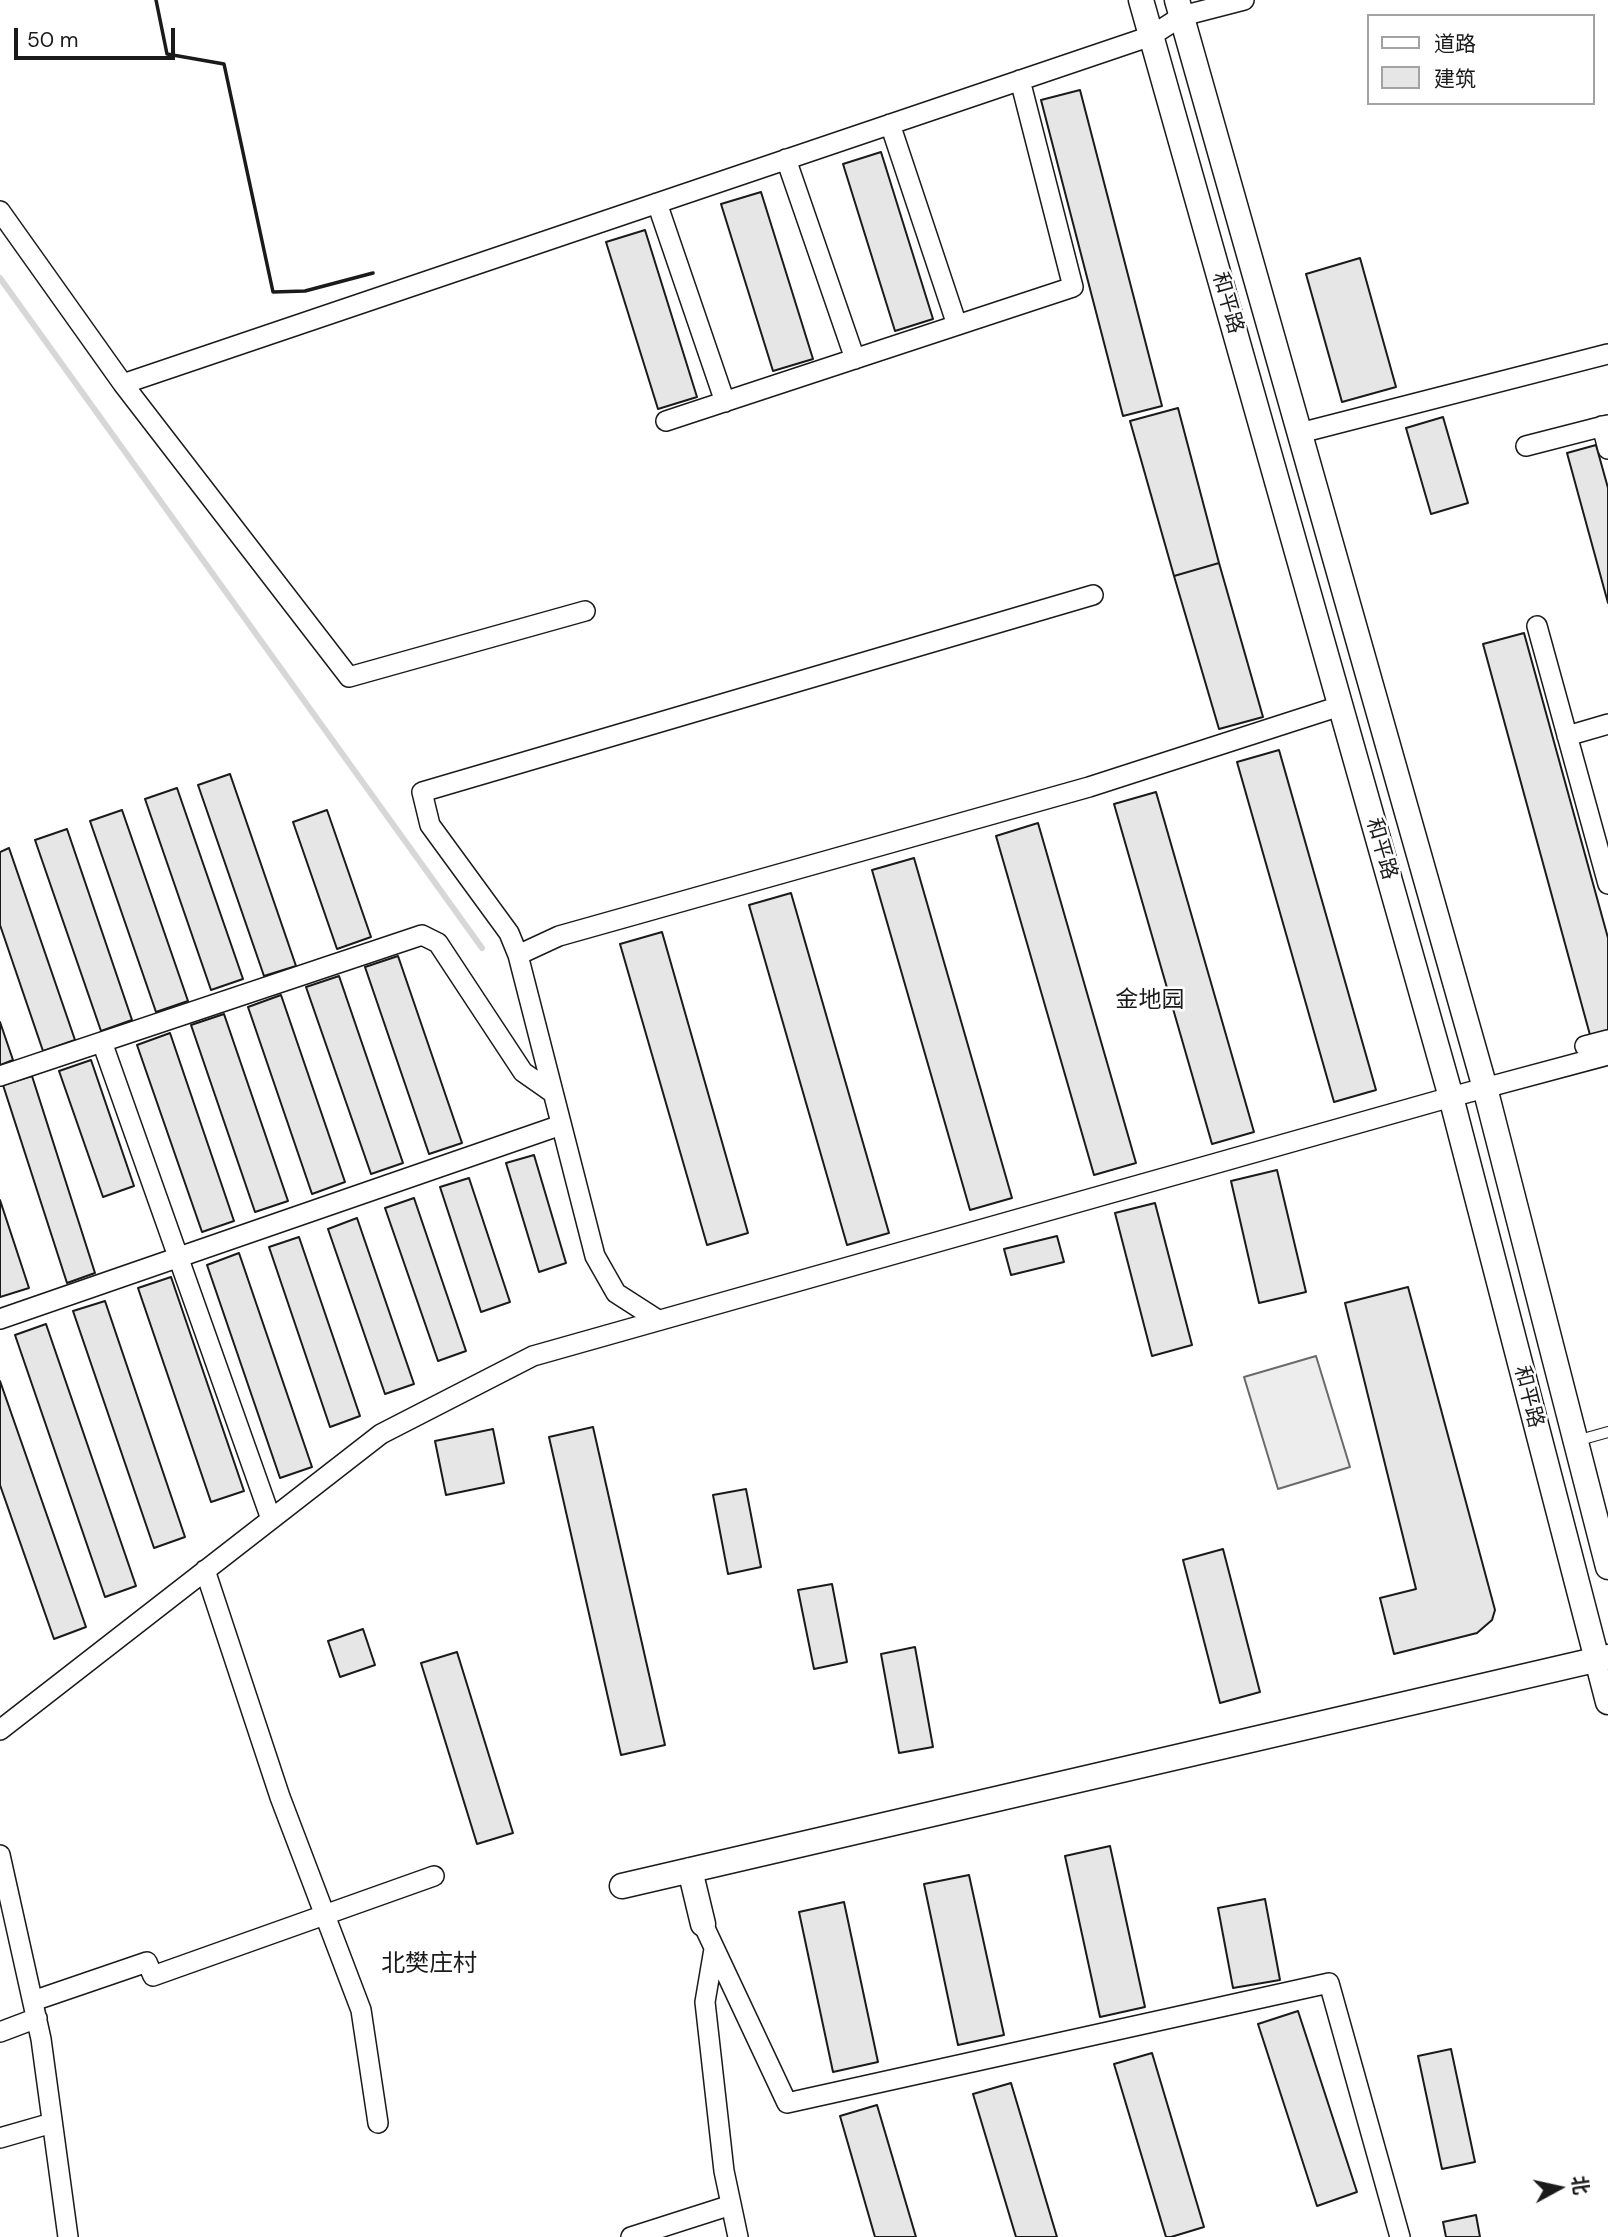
<!DOCTYPE html>
<html>
<head>
<meta charset="utf-8">
<style>
	body { margin:0 }
	#map { position:relative; width:1608px; height:2237px; overflow:hidden; background:#fff; font-family:"DM Sans","Noto Sans SC",sans-serif }
	canvas { display:block }
	.legend { position:absolute; left:1367px; top:14px; width:228px; height:91px; box-sizing:border-box; background:#fff; border:2px solid #a3a3a3; margin:0; padding:9px 12px; list-style:none; font-size:21px; color:#1a1a1a }
	.legend li { display:flex; align-items:center; gap:14px; height:35px }
	.legend b { width:35px; border:2px solid #a3a3a3 }
	.north { position:absolute; left:1524px; top:2153px; width:70px; height:70px; -webkit-text-stroke:5px #fff; paint-order:stroke; rotate:82deg; font-size:19px; font-weight:700; line-height:28px; text-align:center; color:#1a1a1a }
	.north::after { content:''; display:block; margin:auto; width:24px; height:32px; background:#1a1a1a; clip-path:polygon(50% 0,100% 100%,50% 72%,0 100%) }
	.scale { position:absolute; left:14px; top:28px; width:161px; height:32px; box-sizing:border-box; border:4px solid #1a1a1a; border-top:0; padding-left:9px; font-size:21px; line-height:24px; white-space:nowrap; color:#1a1a1a; -webkit-text-stroke:5px #fff; paint-order:stroke }
</style>
</head>
<body>
<div id="map">
<canvas width="1608" height="2237"></canvas>
<ul class="legend">
<li><b style="height:9px;background:#fff"></b>道路</li>
<li><b style="height:19px;background:#e6e6e6"></b>建筑</li>
</ul>
<div class="north">北</div>
<div class="scale">50 m</div>
</div>
<script>
const ctx = document.querySelector('canvas').getContext('2d');
ctx.lineJoin = 'round';
function paint(path, color) { ctx.fillStyle = color; ctx.fill(path, 'evenodd'); }
function trace(path, color, width, dash) { ctx.strokeStyle = color; ctx.lineWidth = width; ctx.lineCap = dash ? 'butt' : 'round'; ctx.setLineDash(dash || []); ctx.stroke(path); }
function drawText(font, color, halo, rows, align = 'center') {
  ctx.font = font + ' "DM Sans","Noto Sans SC",sans-serif'; ctx.lineWidth = 5; ctx.setLineDash([]); ctx.textBaseline = 'middle'; ctx.strokeStyle = halo; ctx.fillStyle = color; for (const [text, x, y, turn = 0] of rows) {
    ctx.save(); ctx.translate(x, y); ctx.rotate((+turn || 0) * Math.PI / 180); ctx.textAlign = isNaN(turn) ? turn : align; if (halo) ctx.strokeText(text, 0, 0); ctx.fillText(text, 0, 0); ctx.restore();
  }
}
const built = new Path2D(`
	M1316,1356L1350,1467L1278,1489L1244,1377Z`);
const stream = new Path2D(`
	M0,278L482,948`);
const building = new Path2D(`
	M1080,90L1162,406L1123,416L1041,100Z
	M881,152L933,319L895,331L843,164Z
	M761,192L813,359L773,371L721,204Z
	M645,230L697,397L658,409L606,242Z
	M1360,258L1396,387L1342,402L1306,274Z
	M1178,408L1219,563L1174,576L1130,421Z
	M1443,417L1468,503L1431,514L1406,428Z
	M1596,445L1608,488V603L1567,453Z
	M1219,563L1263,717L1219,729L1174,576Z
	M1524,633L1608,938V1030L1590,1035L1483,644Z
	M1279,750L1376,1090L1334,1102L1237,762Z
	M230,774L296,966L264,976L198,785Z
	M177,788L243,979L211,990L145,799Z
	M1156,792L1254,1132L1212,1144L1114,804Z
	M122,810L188,1001L156,1012L90,821Z
	M327,810L371,937L337,949L293,822Z
	M1038,823L1136,1163L1094,1175L996,836Z
	M67,829L132,1020L101,1031L35,840Z
	M9,848L75,1040L43,1051L0,925V852Z
	M914,858L1012,1198L970,1210L872,870Z
	M791,893L889,1233L847,1245L749,905Z
	M662,932L748,1233L707,1245L620,944Z
	M398,956L462,1143L429,1154L365,967Z
	M339,976L403,1163L371,1174L306,987Z
	M281,995L345,1182L312,1194L248,1007Z
	M224,1014L288,1201L255,1212L191,1025Z
	M0,1022L13,1060L0,1065Z
	M170,1033L234,1221L202,1232L137,1045Z
	M91,1060L134,1186L103,1197L59,1071Z
	M32,1076L95,1273L67,1283L3,1085Z
	M534,1155L566,1263L539,1272L506,1163Z
	M1277,1170L1306,1292L1259,1303L1231,1181Z
	M469,1178L510,1302L481,1312L440,1187Z
	M414,1198L466,1351L438,1361L385,1208Z
	M0,1200L29,1288L0,1297Z
	M1155,1203L1192,1345L1152,1356L1115,1213Z
	M357,1218L414,1384L385,1394L328,1229Z
	M1057,1236L1064,1262L1011,1275L1004,1249Z
	M299,1237L360,1416L330,1427L269,1247Z
	M239,1253L312,1467L280,1478L207,1265Z
	M171,1277L244,1491L211,1502L138,1288Z
	M1408,1287L1495,1610L1492,1620L1477,1633L1394,1654L1380,1598L1416,1589L1345,1303Z
	M105,1301L185,1537L154,1548L73,1311Z
	M46,1324L136,1586L105,1597L15,1335Z
	M0,1381L86,1627L54,1639L0,1485Z
	M593,1427L665,1745L621,1755L549,1437Z
	M493,1429L504,1483L446,1495L435,1441Z
	M746,1489L761,1567L728,1574L713,1495Z
	M1223,1549L1260,1692L1220,1703L1183,1560Z
	M832,1584L847,1662L814,1669L798,1590Z
	M363,1629L375,1665L340,1677L328,1641Z
	M915,1647L933,1747L899,1753L881,1654Z
	M457,1652L513,1833L477,1844L421,1663Z
	M1110,1846L1145,2007L1100,2017L1065,1856Z
	M969,1875L1004,2035L958,2045L924,1884Z
	M1265,1899L1280,1980L1233,1988L1218,1908Z
	M844,1902L878,2062L833,2072L799,1912Z
	M1298,2011L1357,2192L1317,2206L1258,2024Z
	M1451,2049L1475,2162L1442,2169L1418,2056Z
	M1152,2053L1204,2227L1171,2237H1166L1114,2064Z
	M1011,2083L1057,2237H1016L973,2094Z
	M877,2105L916,2237H875L840,2116Z
	M1476,2215L1480,2237H1446L1443,2222Z`);
const service = new Path2D(`
	M1576,1441L1608,1432`);
const minor = new Path2D(`
	M890,124L957,325
	M786,159L855,359
	M657,203L725,402
	M0,211L123,384L1151,36L1182,16L1244,0
	M123,384L349,677L585,611
	M666,421L1073,287L1020,80
	M1602,426L1608,449
	M1300,433L1608,354
	M1526,446L1608,425
	M1093,595L422,792L430,825L509,933L518,955L559,936L1089,787L1340,706
	M1537,626L1608,884
	M1567,736L1608,724
	M518,955L595,1256L616,1293L658,1320
	M102,1042L271,1519
	M1585,1046L1608,1040
	M0,1076L422,935L438,943L523,1072L553,1093
	M0,1319L561,1125
	M205,1570L280,1797L361,2010L378,2123
	M0,1730L381,1434L533,1356L1451,1097L1608,1055
	M0,1855L41,2039L68,2237
	M703,1924L787,2103L1329,1983L1400,2237
	M714,1949L705,2002L724,2171L738,2237
	M33,2001L147,1962L153,1976L434,1876
	M0,2032L37,2018
	M0,2138L52,2123
	M631,2237L731,2205`);
const tertiary = new Path2D(`
	M1141,0L1451,1097L1608,1702
	M1177,0L1485,1088L1608,1567
	M690,1870L703,1924
	M622,1886L1608,1657`);
const wall = new Path2D(`
	M156,0L167,54L224,64L273,292L305,291L373,273`);
const streetNames = [
	["和平路",1227,303,74],
	["和平路",1381,849,74],
	["和平路",1528,1397,76]
];
const neighbourhoodNames = [
	["金地园",1150,1001]
];
const quarterNames = [
	["北樊庄村",429,1965]
];
paint(built, '#ededed');
trace(built, '#6a6a6a', 2);
trace(stream, '#d7d7d7', 6);
paint(building, '#e6e6e6');
trace(building, '#1a1a1a', 2);
trace(service, '#1a1a1a', 12);
trace(minor, '#1a1a1a', 22);
trace(tertiary, '#1a1a1a', 27);
trace(service, '#fff', 10);
trace(minor, '#fff', 19);
trace(tertiary, '#fff', 24);
trace(wall, '#1a1a1a', 3.5);
drawText('21px', '#1a1a1a', '#fff', streetNames);
drawText('23px', '#1a1a1a', '#fff', neighbourhoodNames);
drawText('24px', '#1a1a1a', '#fff', quarterNames);
</script>
</body>
</html>
